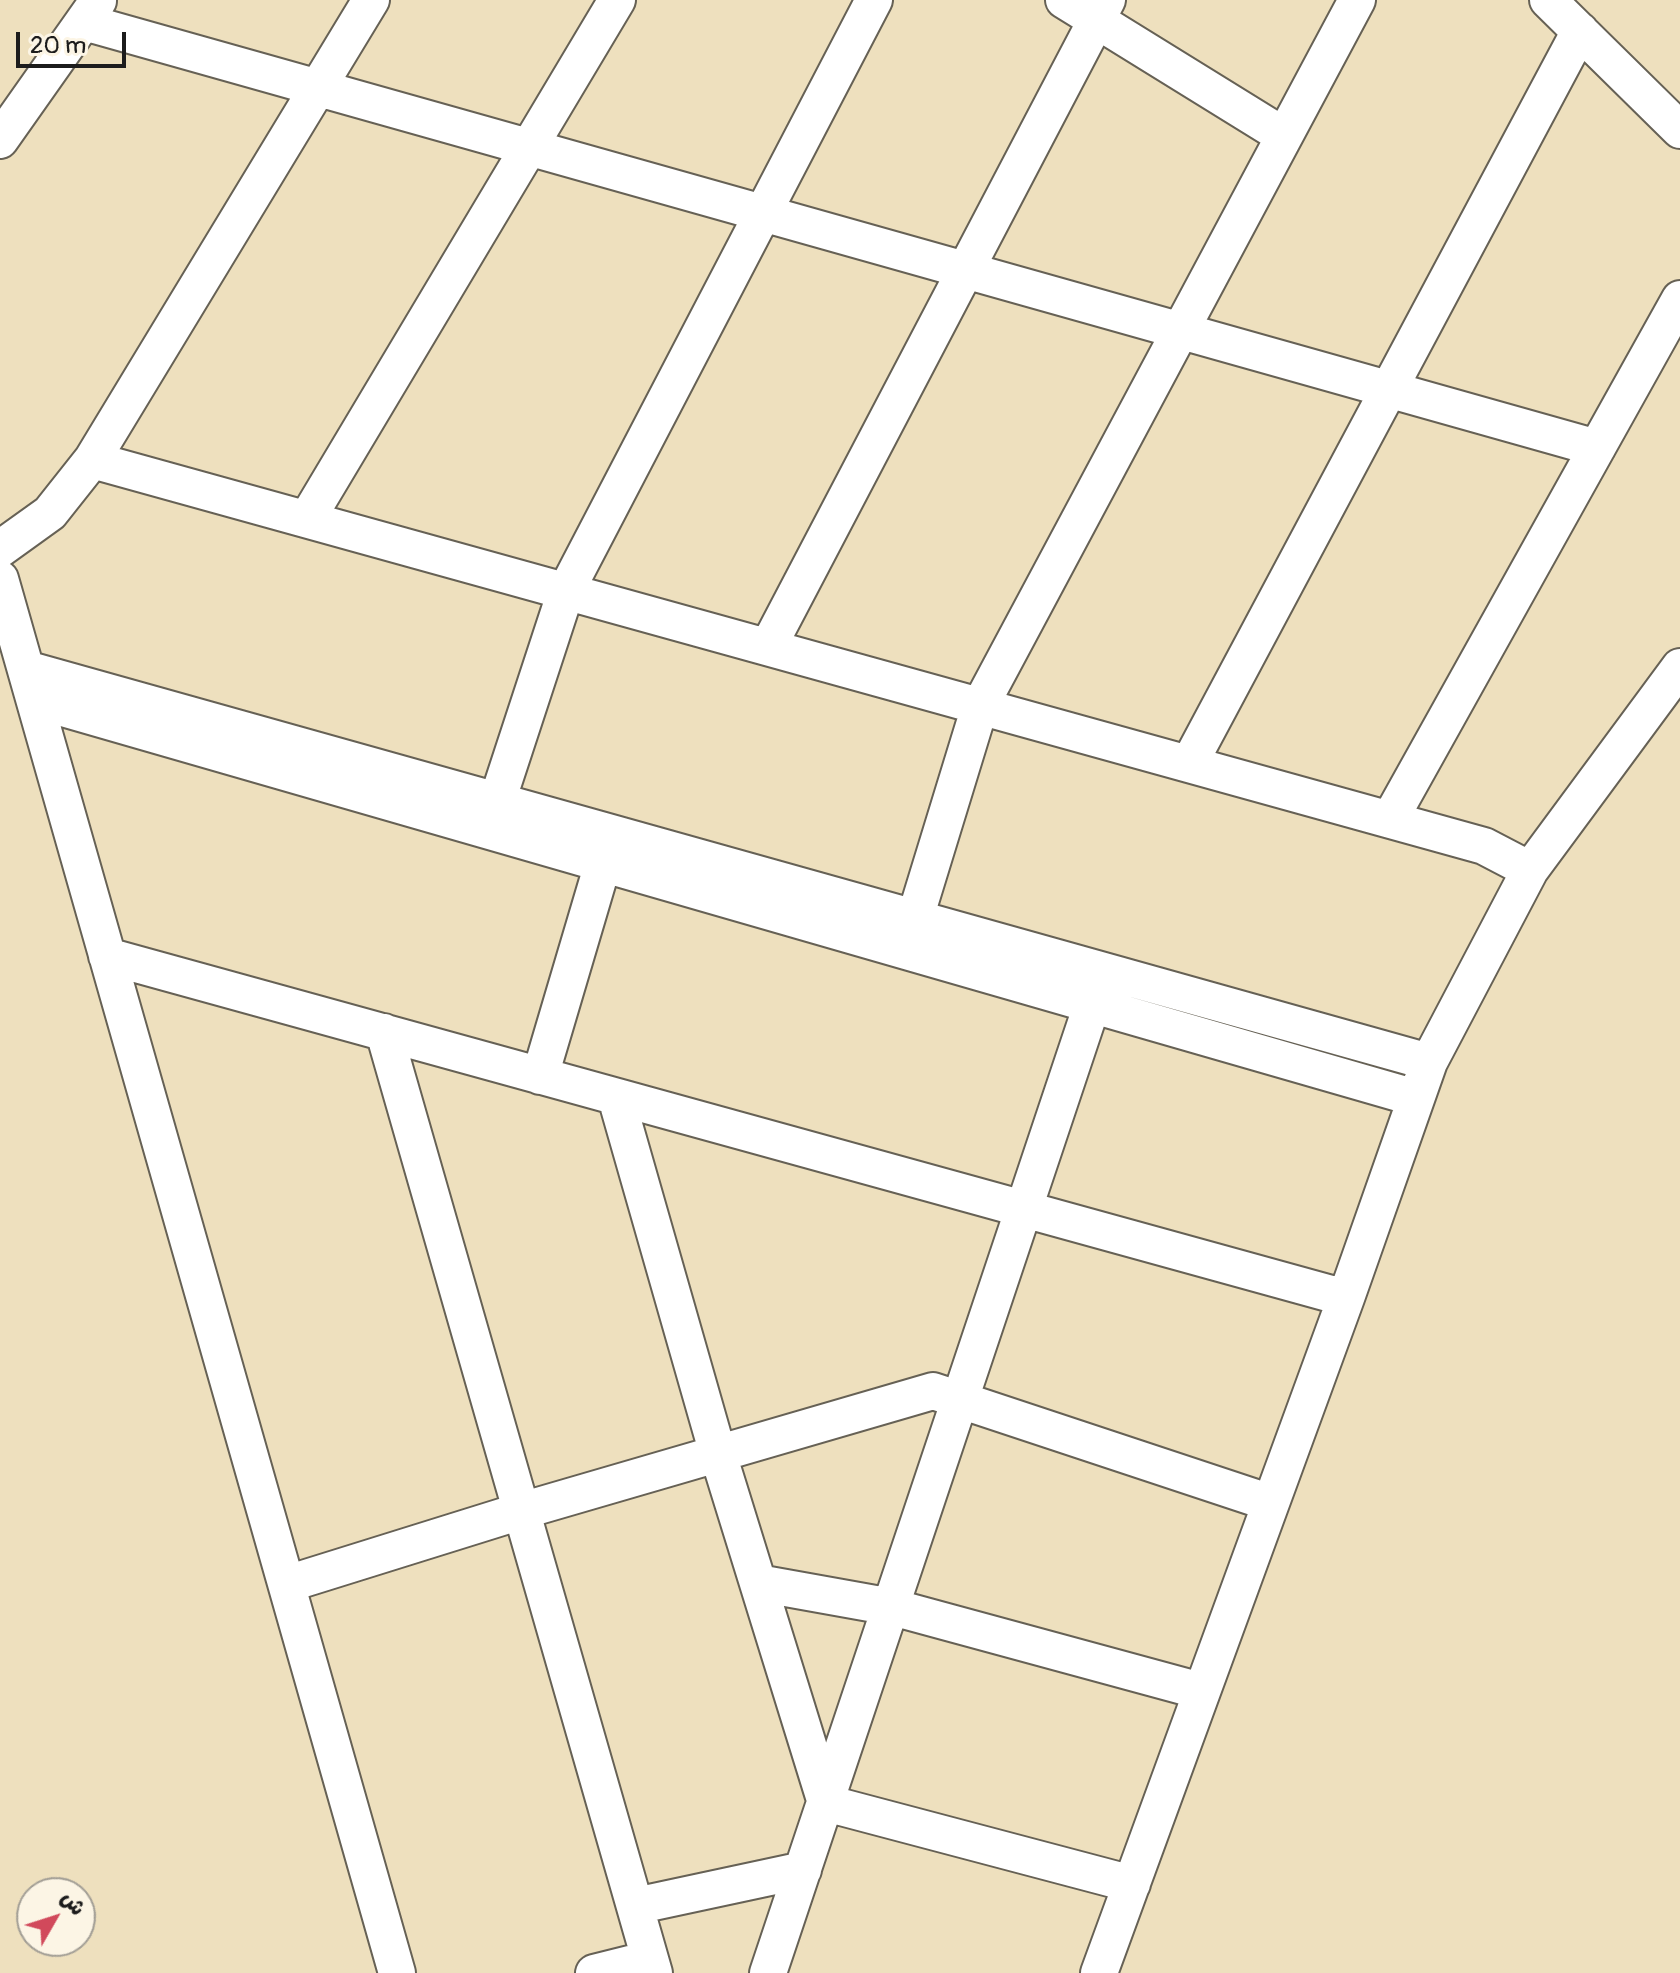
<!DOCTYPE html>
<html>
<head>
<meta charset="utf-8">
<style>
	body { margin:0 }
	#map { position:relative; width:1680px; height:1973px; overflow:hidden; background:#eee0be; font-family:Pangolin,"Playpen Sans Arabic",sans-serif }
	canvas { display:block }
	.north { position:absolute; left:16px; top:1877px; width:80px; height:80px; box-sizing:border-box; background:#fcf5e5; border:2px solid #a29e95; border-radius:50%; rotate:51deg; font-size:22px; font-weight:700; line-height:32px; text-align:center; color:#1c1c1c }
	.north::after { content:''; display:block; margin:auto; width:28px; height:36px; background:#d1495b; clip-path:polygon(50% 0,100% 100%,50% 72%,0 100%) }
	.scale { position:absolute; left:16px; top:32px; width:110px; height:36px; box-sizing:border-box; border:4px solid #1c1c1c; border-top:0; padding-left:10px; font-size:24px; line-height:28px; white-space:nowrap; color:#1c1c1c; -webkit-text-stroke:6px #fcf5e5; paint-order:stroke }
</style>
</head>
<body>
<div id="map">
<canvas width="1680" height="1973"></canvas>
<div class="north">ش</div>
<div class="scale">20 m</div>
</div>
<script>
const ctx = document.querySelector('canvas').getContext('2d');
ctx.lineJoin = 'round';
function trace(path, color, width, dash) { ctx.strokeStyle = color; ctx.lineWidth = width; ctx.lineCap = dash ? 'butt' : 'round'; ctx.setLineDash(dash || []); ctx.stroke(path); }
const minor = new Path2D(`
	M1064,0L1284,136
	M1548,0L1680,130
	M84,22L1597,448
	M0,140L98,1
	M92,460L1484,846L1530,870
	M307,519L617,0
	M0,549L50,513L92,460L371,0
	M0,579L397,1973
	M768,647L1107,0
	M26,669L1429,1062
	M35,700L1416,1098
	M1189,764L1580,31
	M1390,819L1680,299
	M490,823L566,591L874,0
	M908,941L980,706L1357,0
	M107,956L1346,1298
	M384,1032L654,1973
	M540,1076L609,843
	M616,1097L718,1454L826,1803L1132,1884
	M758,1583L892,1607L1201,1691
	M287,1584L521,1511L933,1391L1271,1503
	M635,1906L803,1870
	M594,1973L650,1959
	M768,1973L1099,984
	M1099,1973L1346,1298L1429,1062L1530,870L1680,667`);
trace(minor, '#666155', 40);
trace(minor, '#fff', 36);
</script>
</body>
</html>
